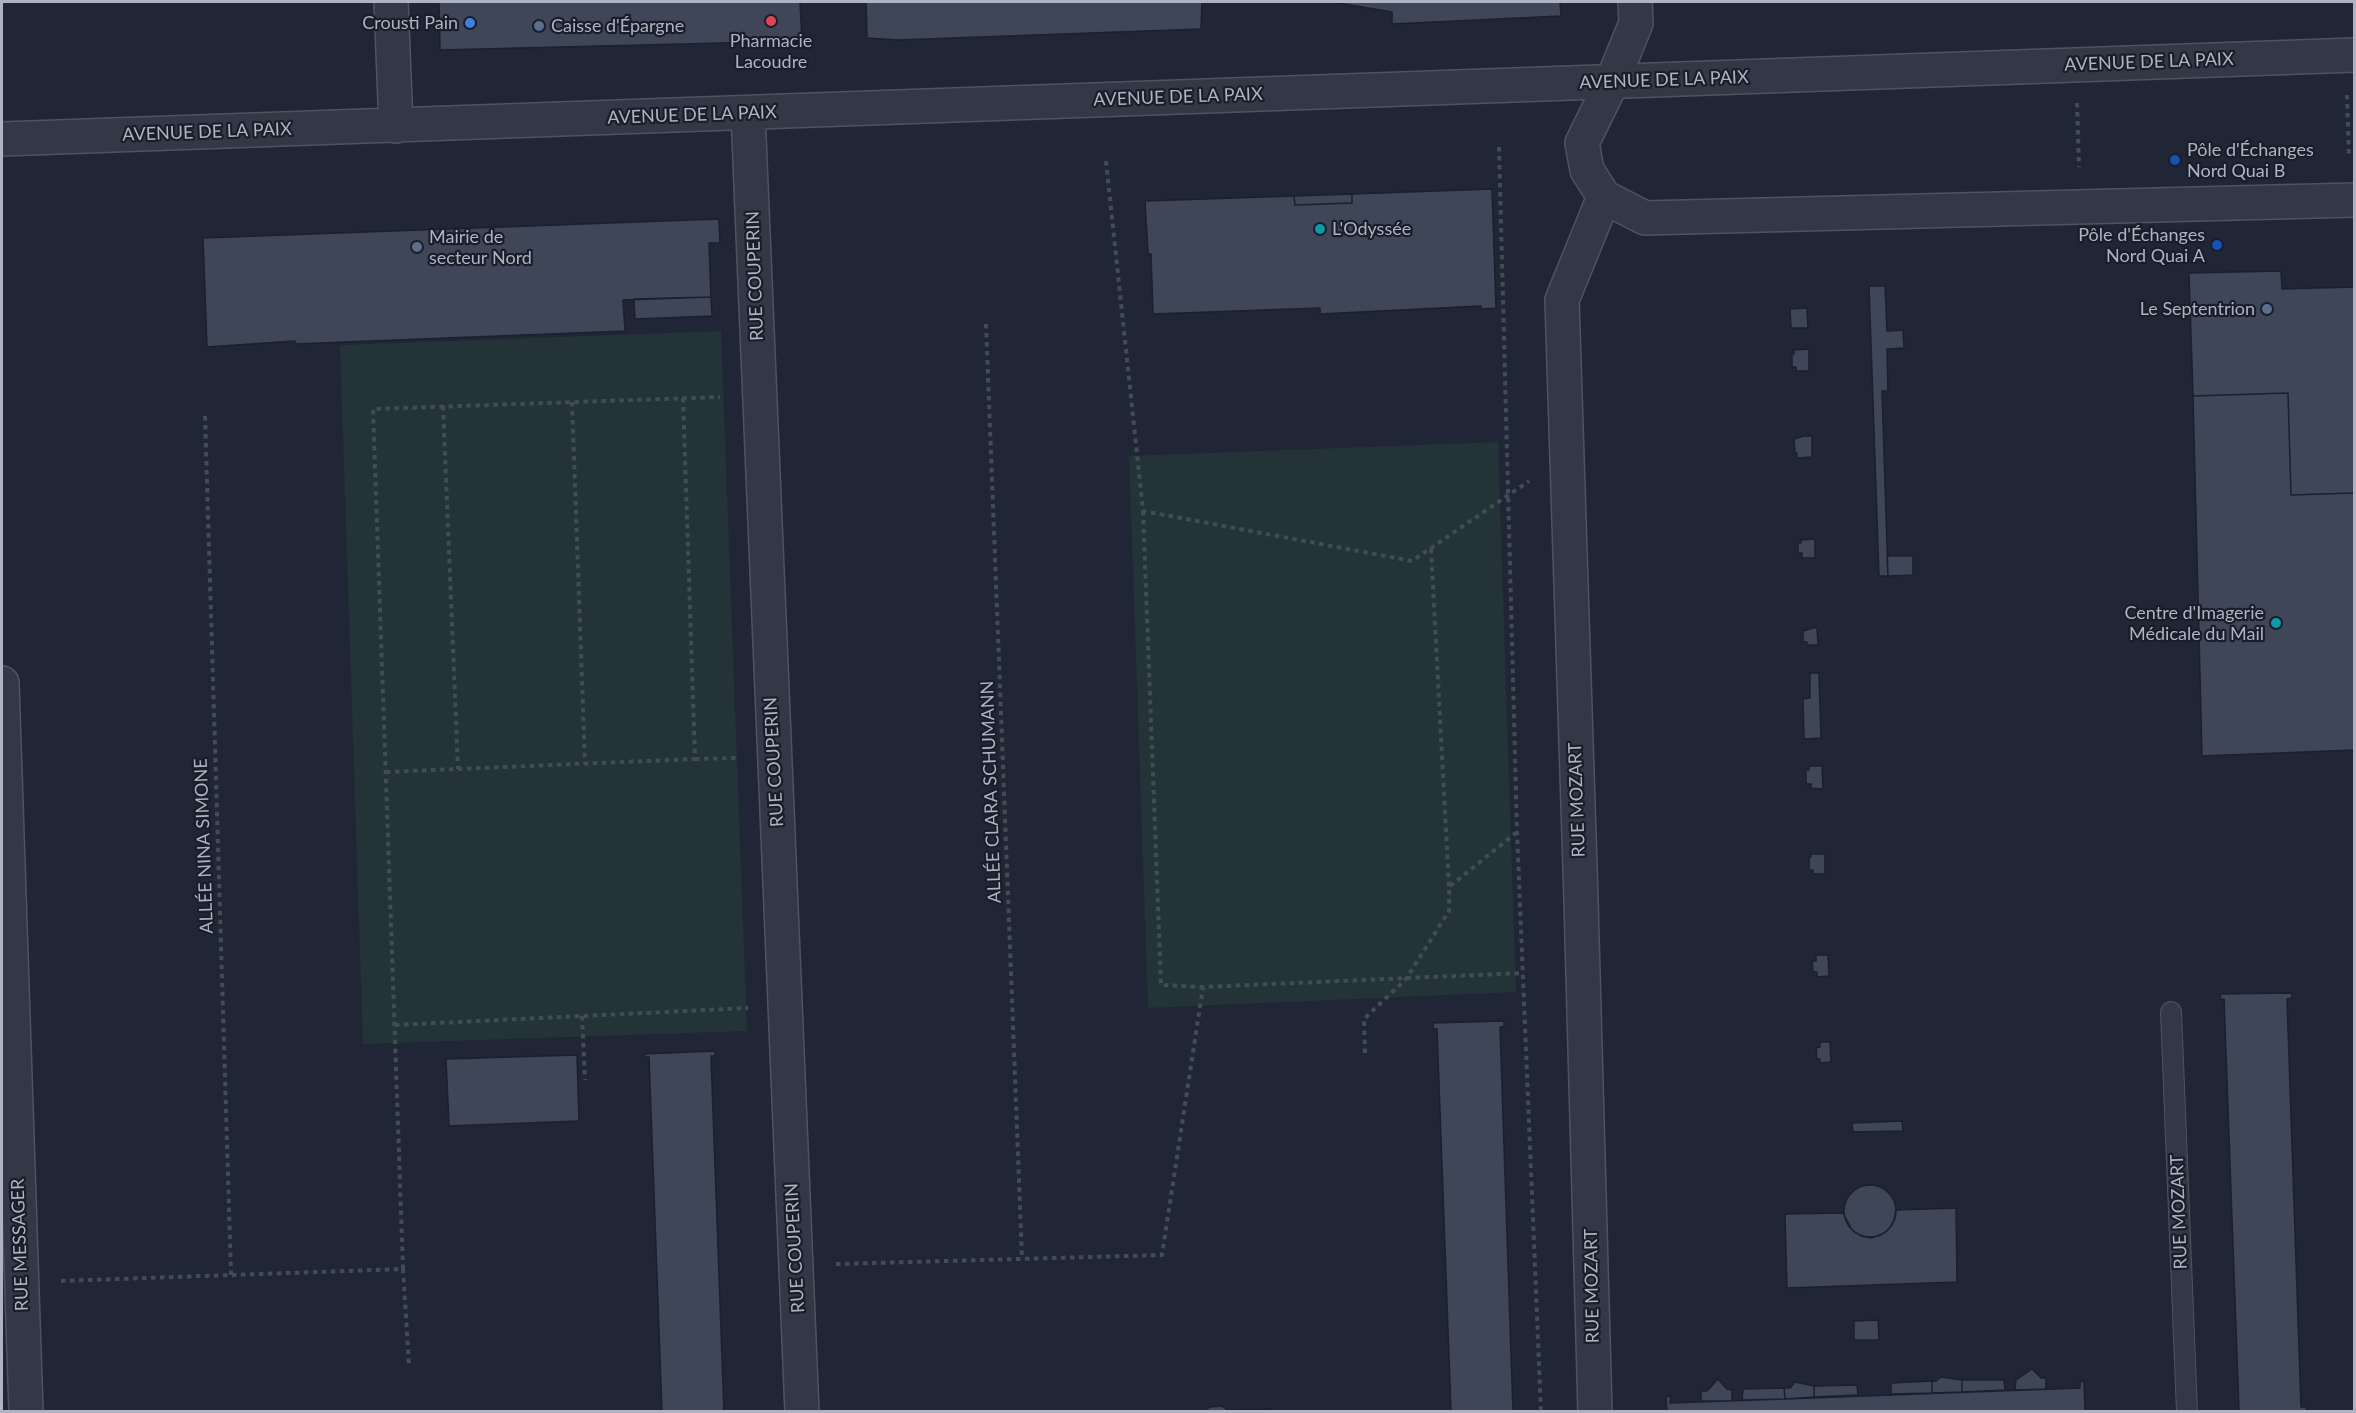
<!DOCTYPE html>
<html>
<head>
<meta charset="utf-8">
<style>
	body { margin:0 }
	#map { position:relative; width:2356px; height:1413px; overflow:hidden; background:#202635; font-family:Lato,sans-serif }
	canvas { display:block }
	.frame { position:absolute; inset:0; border:3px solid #aeb3c3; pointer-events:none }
</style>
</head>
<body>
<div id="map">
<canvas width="2356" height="1413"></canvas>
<div class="frame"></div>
</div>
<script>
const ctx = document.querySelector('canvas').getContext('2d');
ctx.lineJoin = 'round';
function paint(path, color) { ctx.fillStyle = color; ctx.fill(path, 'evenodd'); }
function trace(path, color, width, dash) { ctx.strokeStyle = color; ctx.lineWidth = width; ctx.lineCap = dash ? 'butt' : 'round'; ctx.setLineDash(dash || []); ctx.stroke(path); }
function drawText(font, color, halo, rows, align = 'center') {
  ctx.font = font + ' Lato,sans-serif'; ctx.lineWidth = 4.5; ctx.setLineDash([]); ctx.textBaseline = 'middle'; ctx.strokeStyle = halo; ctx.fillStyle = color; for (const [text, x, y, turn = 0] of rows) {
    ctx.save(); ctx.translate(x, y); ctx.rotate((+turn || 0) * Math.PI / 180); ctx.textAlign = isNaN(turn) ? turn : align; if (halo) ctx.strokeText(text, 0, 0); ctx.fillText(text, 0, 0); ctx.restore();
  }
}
const green = new Path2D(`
	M721,331L747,1031L363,1044L340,345Z
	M1498,442L1516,992L1148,1008L1129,456Z`);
const building = new Path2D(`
	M439,2H800L802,41L440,50Z
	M866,2H1202L1201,29L898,40L867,38Z
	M1332,2H1560L1561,16L1392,24V12Z
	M1492,189L1496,308L1481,309V306L1320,314V308L1153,314L1151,254H1148L1145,201L1294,196L1295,205L1352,203V194Z
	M1352,194V203L1295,205L1294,196Z
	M719,219L720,243H709L711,297L623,300L625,331L295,344V341L207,347L203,238Z
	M2281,271L2282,289L2354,287V493L2291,495L2288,393L2193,396L2189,273Z
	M1869,286H1885L1887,331L1903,330L1904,348L1887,349L1888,391H1882L1888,576H1879Z
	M711,297L712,316L635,319L634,299Z
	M1807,308L1808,328H1791L1790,309Z
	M1809,349V371H1796V367H1792V354H1794V350Z
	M2288,393L2291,495L2354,493V750L2202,756L2193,396Z
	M1804,436H1812V457L1797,458V453L1795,454L1794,439Z
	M1815,539V558H1802V553H1798V543H1801V540Z
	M1887,556H1913V575L1888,576Z
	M1817,627L1818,645H1807V642H1803V631Z
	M1810,673H1819L1821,738L1804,739L1803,699L1810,698Z
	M1809,766H1822L1823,789L1811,788V784H1806V770H1809Z
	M1811,854H1825V874H1813V870H1809V857H1811Z
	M1816,955H1828L1829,976L1817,977V972H1813L1812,961H1816Z
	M2292,993V998L2287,999L2301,1407H2306L2307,1411L2235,1412L2239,1410L2224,999L2221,1000L2220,994Z
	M1504,1021V1027H1500L1513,1412H1451L1437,1029H1433V1023Z
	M1820,1042H1830L1831,1062L1820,1063V1059H1817L1816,1048L1820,1047Z
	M715,1051V1056H711L724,1412H662L649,1057H645L644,1054Z
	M577,1055L579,1121L449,1126L446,1059Z
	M1902,1121L1903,1131L1853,1132L1852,1123Z
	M1844 1211a26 26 0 1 1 52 0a26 26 0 1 1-52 0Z
	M1956,1208L1957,1282L1787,1288L1785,1214L1843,1213L1852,1230L1861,1236L1871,1238L1881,1235L1889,1229L1894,1220L1896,1210Z
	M1878,1320L1879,1340H1854V1321Z
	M2032,1369L2041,1378H2046V1389L2015,1390L2016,1380Z
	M1941,1377L1962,1380V1392L1932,1393V1381H1936Z
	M1718,1379L1727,1389L1732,1390V1401H1701V1391H1707Z
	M1962,1380H2004L2005,1390L1962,1392Z
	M1932,1381V1393L1891,1394V1383Z
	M2084,1381L2085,1412H1667L1666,1397L1671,1396L1670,1403L1785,1399L2080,1388V1382Z
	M1795,1382L1814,1386V1397L1785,1399L1784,1388H1790Z
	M1857,1385L1858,1395L1814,1397V1386Z
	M1784,1388L1785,1399L1742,1400L1743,1389Z
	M1222,1406L1230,1412H1201L1210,1407Z
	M1273,1409V1412H1230V1410Z`);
const path = new Path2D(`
	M2347,95L2349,158
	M2077,103L2079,167
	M1499,147L1517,832L1541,1412
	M1106,161L1143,511L1412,561L1529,481
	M986,324L1022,1259
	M572,402L585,764
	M443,406L458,769
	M205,416L231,1275
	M1143,511L1161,985L1203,987
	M1431,549L1449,887
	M695,759L737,758
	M386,772L695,759L683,398
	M582,1016L585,1080
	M395,1025L748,1008
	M1365,1053L1364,1019L1406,979L1449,911V887L1517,832
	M836,1264L1162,1255L1203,987L1523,973
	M403,1269L373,409L720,397
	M61,1281L403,1269L409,1365`);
const service = new Path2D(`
	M2171,1012L2187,1412`);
const minor = new Path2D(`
	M391,2L396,126
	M1635,2L1636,23L1612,82L1582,143L1587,170L1604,197L1645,218L2354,200
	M748,113L802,1412
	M2,139L2354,55
	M2,683L26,1412
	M1595,1412C1587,1041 1573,671 1562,300L1604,197`);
const markers = [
	[771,21,6,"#e0444e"],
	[470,23,6,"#3f7fe0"],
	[539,26,6,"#5c6f8a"],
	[2175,160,6,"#1a4fb4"],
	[1320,229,6,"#0f9aa8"],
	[2217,245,6,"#1a4fb4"],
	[417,247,6,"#5c6f8a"],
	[2267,309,6,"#5c6f8a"],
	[2276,623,6,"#0f9aa8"]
];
const poiNames = [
	["Crousti Pain",458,23],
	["Caisse d'Épargne",551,26,"left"],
	["Pharmacie",771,41,"center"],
	["Lacoudre",771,62,"center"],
	["Pôle d'Échanges",2187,150,"left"],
	["Nord Quai B",2187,171,"left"],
	["L'Odyssée",1332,229,"left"],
	["Pôle d'Échanges",2205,235],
	["Nord Quai A",2205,256],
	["Mairie de",429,237,"left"],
	["secteur Nord",429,258,"left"],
	["Le Septentrion",2255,309],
	["Centre d'Imagerie",2264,613],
	["Médicale du Mail",2264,634]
];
const streetNames = [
	["AVENUE DE LA PAIX",2149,62,-2],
	["AVENUE DE LA PAIX",1664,80,-2],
	["AVENUE DE LA PAIX",1178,97,-2],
	["AVENUE DE LA PAIX",692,115,-2],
	["AVENUE DE LA PAIX",207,132,-2],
	["RUE COUPERIN",755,276,-92],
	["RUE COUPERIN",774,762,-93],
	["ALLÉE CLARA SCHUMANN",991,792,-92],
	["RUE MOZART",1577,800,-92],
	["ALLÉE NINA SIMONE",204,846,-92],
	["RUE MOZART",2179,1212,-92],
	["RUE MESSAGER",20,1245,-92],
	["RUE COUPERIN",795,1248,-93],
	["RUE MOZART",1592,1286,-91]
];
paint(green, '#233337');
paint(building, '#3e4658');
trace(building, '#1b202c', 1.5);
trace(service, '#4e5361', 22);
trace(minor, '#4e5361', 36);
trace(path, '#404e54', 4, [4.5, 4.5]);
trace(service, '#333846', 20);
trace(minor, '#333846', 33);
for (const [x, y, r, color] of markers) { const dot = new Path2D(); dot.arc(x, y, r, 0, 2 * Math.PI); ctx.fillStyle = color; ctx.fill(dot); trace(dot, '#191e2a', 2); }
drawText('18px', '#aeb3c3', '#191e2a', poiNames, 'right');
drawText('18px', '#aeb3c3', '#191e2a', streetNames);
</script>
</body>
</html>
